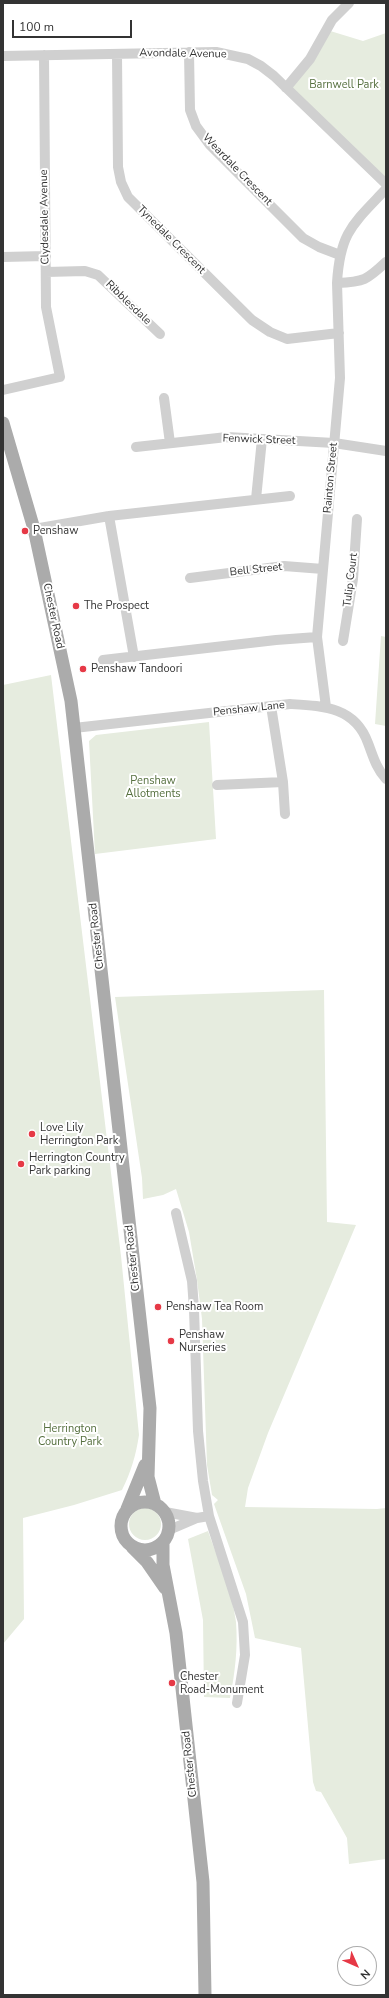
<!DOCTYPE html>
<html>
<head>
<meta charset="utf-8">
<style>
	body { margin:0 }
	#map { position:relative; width:389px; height:1998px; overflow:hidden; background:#fff; font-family:"Nunito Sans",sans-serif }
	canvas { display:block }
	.frame { position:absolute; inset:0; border:4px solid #333; pointer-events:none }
	.north { position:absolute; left:337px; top:1946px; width:40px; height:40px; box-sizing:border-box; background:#fff; border:1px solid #adadad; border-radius:50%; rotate:135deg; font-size:11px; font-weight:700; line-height:16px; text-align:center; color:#333 }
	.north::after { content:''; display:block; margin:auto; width:14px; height:18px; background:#e63946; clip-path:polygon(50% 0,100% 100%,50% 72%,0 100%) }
	.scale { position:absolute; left:12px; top:20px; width:120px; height:18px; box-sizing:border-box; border:2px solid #333; border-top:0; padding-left:5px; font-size:12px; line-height:14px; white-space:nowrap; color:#333; -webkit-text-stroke:3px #fff; paint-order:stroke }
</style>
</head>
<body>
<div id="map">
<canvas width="389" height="1998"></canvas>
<div class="frame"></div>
<div class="north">N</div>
<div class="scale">100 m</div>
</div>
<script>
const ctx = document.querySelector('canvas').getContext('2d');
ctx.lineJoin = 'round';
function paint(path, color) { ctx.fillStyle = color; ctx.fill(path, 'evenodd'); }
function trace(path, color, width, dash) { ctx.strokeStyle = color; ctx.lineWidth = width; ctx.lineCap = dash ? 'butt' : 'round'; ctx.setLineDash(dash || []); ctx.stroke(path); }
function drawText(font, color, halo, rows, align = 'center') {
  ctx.font = font + ' "Nunito Sans",sans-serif'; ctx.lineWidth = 4; ctx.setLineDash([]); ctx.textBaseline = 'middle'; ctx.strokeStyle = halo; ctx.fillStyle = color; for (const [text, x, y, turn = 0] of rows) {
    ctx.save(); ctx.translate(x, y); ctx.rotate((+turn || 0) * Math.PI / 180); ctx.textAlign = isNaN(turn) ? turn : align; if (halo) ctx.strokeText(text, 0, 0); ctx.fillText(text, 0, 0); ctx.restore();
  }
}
const green = new Path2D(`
	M327,30L363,41L386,33V184L286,88Z
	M381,636L386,637V726L375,724Z
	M51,675L121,1256L139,1435C136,1455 131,1472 122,1490L74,1505L23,1518L24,1619L3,1644V685Z
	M209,722L216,839L95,854L89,741L96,735Z
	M324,990L327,1222L356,1225L268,1433L248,1488L245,1507L377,1509L386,1508V1859L349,1864L347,1838L321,1792L316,1791L313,1782L301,1648L255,1638L246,1594L214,1504L218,1500L212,1495L207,1465L202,1319L197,1280L189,1232L176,1189L163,1195L143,1199L142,1178L115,997Z
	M129 1524a16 16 0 1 1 32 0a16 16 0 1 1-32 0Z
	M208,1531C218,1560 232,1591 236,1622C238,1648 235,1673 230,1698L204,1697L203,1620L188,1539Z`);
const minor = new Path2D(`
	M189,52L190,110L196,126L210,145L303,238L319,247L340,255
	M117,54L118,167L121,182L128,197L252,320L270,332L287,339L339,333
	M3,56L216,52L248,59L261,66L274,76L386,184
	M286,88L310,59L332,20L349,3
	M3,257L46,256
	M46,272L85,271L98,275L160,334
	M337,283C340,232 353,224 386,189
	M3,390L60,377L46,307L44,55
	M164,398L170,443
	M136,447L227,437L334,443L386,451
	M256,499L262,439
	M109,516L134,657
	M34,529L109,516L290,496
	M190,578L284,566L323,569
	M343,641L353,579L357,519
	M103,660L276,640L317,637
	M271,706L283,782L285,814
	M326,707L317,637L340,378L337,283C364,282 367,280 386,262
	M74,728L290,704C324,706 355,707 368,743C373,756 376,768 386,779
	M217,785L283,782
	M176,1213L192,1281L194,1309L198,1431L203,1481L209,1516L243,1622L245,1655L237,1703
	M165,1512L197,1518
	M169,1530L197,1518L209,1516`);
const major = new Path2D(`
	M3,423L34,529L71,701L150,1408L148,1477L155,1504
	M121 1526a24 24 0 1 1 48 0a24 24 0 1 1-48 0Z
	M127,1509L145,1465
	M163,1542V1565L176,1633L203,1882L205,1995
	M132,1547L147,1562L165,1588`);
const markers = [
	[25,531,4,"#e63946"],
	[76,606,4,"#e63946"],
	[83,669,4,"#e63946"],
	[32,1134,4,"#e63946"],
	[21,1164,4,"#e63946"],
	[158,1307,4,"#e63946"],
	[171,1341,4,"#e63946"],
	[172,1683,4,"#e63946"]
];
const streetNames = [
	["Avondale Avenue",183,54,1],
	["Weardale Crescent",237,170,46],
	["Clydesdale Avenue",45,217,-91],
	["Tynedale Crescent",171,240,45],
	["Ribblesdale",128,303,44],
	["Fenwick Street",259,440,2],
	["Rainton Street",331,478,-85],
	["Bell Street",256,570,-6],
	["Tulip Court",351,580,-83],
	["Chester Road",53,616,78],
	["Penshaw Lane",249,709,-6],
	["Chester Road",97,936,-96],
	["Chester Road",133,1258,-96],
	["Chester Road",190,1764,-96]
];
const parkNames = [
	["Barnwell Park",344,85],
	["Penshaw",153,781],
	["Allotments",153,794],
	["Herrington",70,1429],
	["Country Park",70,1442]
];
const poiNames = [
	["Penshaw",33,531],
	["The Prospect",84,606],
	["Penshaw Tandoori",91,669],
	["Love Lily",40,1128],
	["Herrington Park",40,1141],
	["Herrington Country",29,1158],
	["Park parking",29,1171],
	["Penshaw Tea Room",166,1307],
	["Penshaw",179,1335],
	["Nurseries",179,1348],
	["Chester",180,1677],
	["Road-Monument",180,1690]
];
paint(green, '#e6ecdf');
trace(minor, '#d0d0d0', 10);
trace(major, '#ababab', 13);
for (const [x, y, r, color] of markers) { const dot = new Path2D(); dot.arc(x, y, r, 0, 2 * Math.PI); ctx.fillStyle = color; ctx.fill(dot); trace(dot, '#fff', 1.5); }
drawText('11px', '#333', '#fff', streetNames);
drawText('11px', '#56703f', '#fff', parkNames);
drawText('11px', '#333', '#fff', poiNames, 'left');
</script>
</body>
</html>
